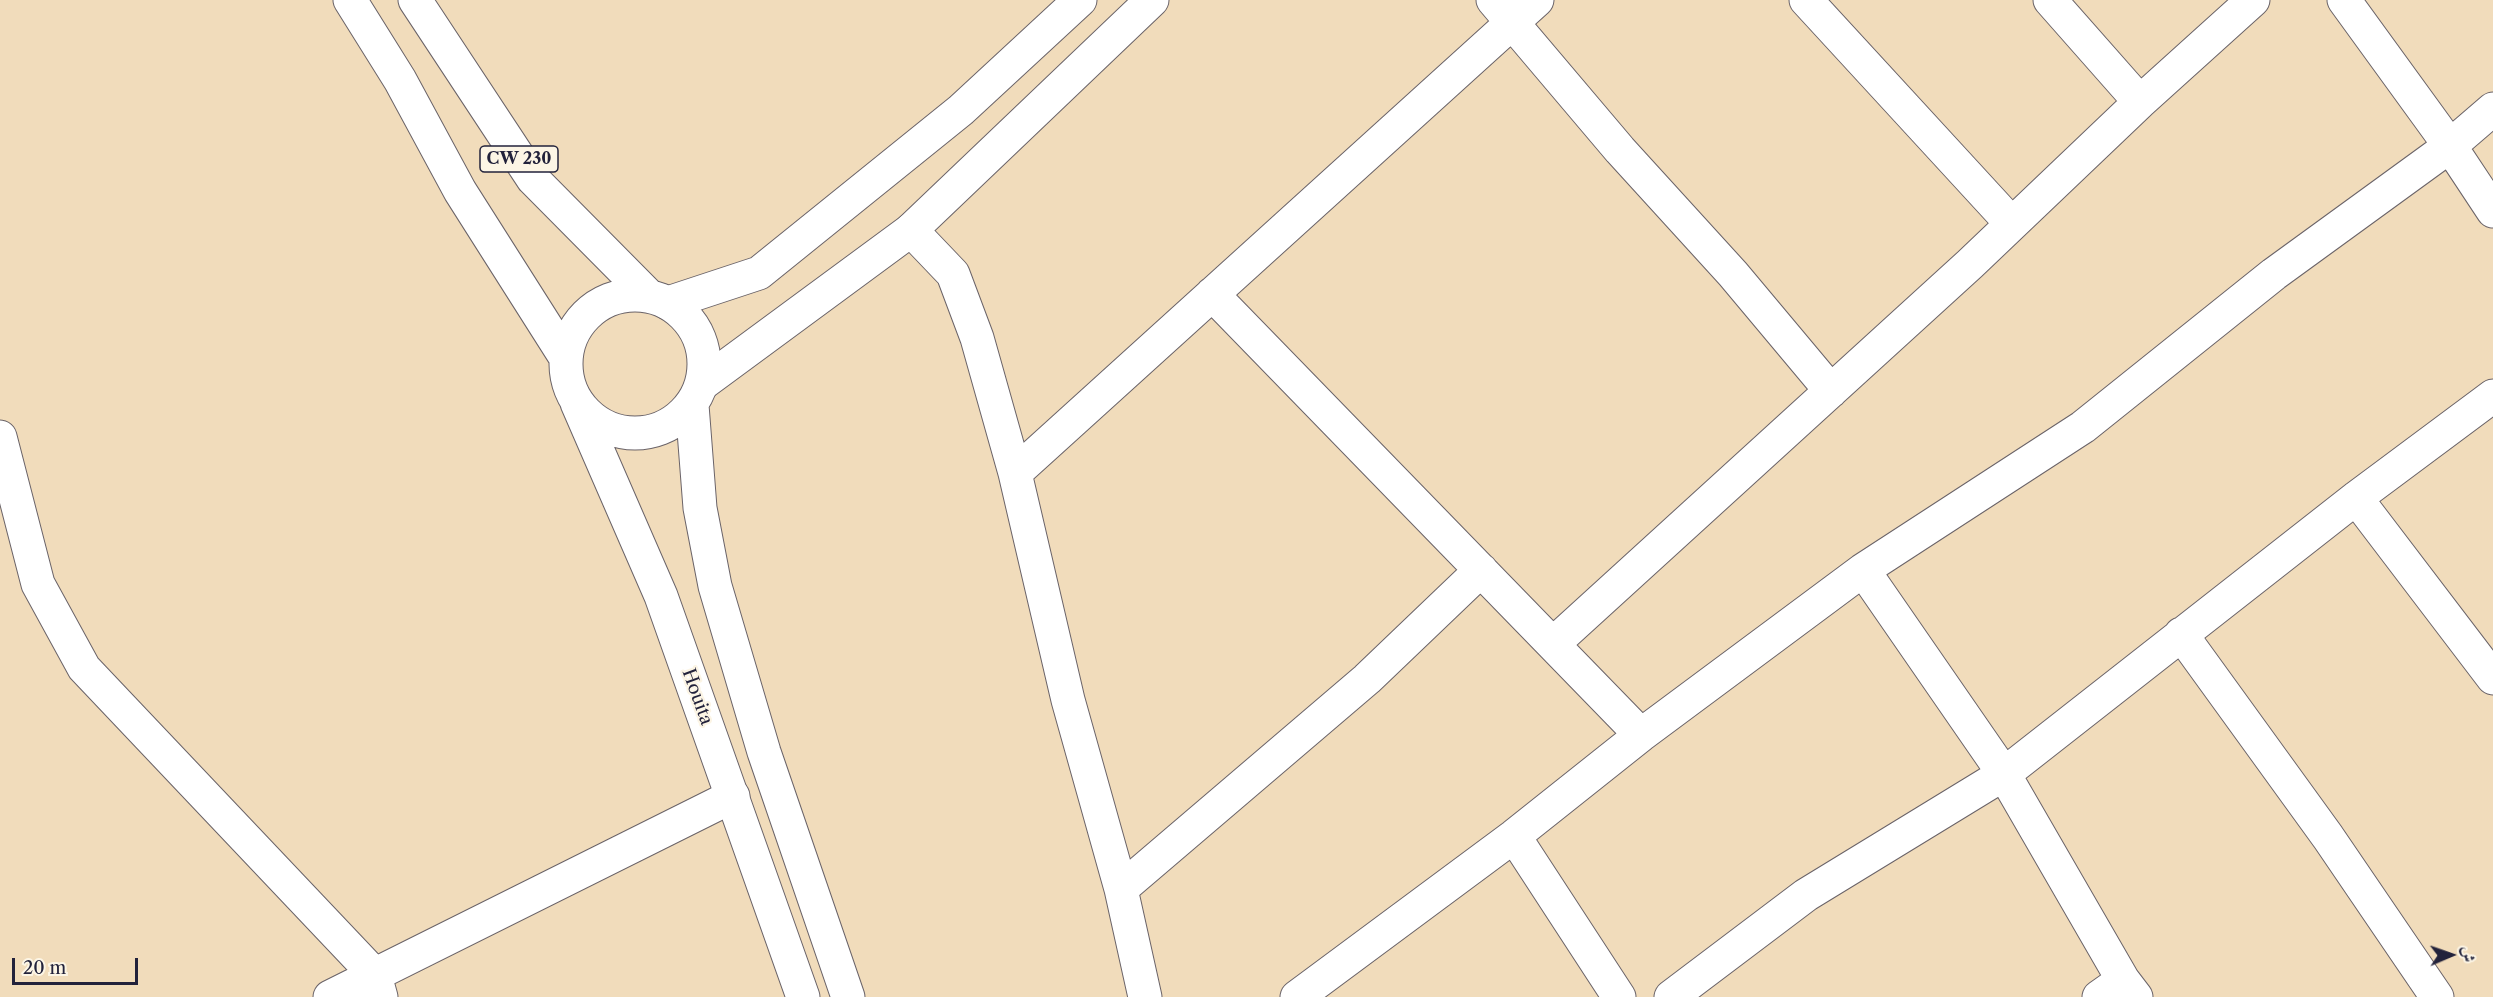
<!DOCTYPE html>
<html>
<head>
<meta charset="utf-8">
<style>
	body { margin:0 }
	#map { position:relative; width:2493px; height:997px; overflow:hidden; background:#f1dcbb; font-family:"Libre Caslon Text",Amiri,serif }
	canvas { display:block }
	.north { position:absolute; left:2421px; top:925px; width:60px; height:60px; -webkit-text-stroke:4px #fcf5e5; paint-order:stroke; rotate:88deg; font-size:16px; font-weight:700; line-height:24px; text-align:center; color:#22223b }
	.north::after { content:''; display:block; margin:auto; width:21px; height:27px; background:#22223b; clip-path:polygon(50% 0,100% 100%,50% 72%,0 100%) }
	.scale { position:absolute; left:12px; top:958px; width:126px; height:27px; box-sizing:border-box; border:3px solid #22223b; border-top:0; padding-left:8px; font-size:18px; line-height:21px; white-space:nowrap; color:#22223b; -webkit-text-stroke:4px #fcf5e5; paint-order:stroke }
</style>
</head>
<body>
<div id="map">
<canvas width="2493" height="997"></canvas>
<div class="north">ش</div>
<div class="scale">20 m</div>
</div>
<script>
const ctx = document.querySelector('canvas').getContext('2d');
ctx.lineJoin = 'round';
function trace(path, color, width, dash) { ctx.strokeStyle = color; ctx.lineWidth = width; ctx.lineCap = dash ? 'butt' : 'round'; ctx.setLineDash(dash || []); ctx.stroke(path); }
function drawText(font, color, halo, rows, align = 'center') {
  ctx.font = font + ' "Libre Caslon Text",serif'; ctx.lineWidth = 4.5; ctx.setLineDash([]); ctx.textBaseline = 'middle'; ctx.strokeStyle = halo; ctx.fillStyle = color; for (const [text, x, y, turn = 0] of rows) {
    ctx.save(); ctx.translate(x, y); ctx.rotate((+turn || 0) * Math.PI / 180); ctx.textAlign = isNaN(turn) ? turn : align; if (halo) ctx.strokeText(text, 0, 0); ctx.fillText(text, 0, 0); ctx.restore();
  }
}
const minor = new Path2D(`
	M1493,0L1620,150L1733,274L1831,391
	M1806,0L2012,224
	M2050,0L2140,102
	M2344,0L2450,146L2493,211
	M911,230L953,274L977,338L1015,473L1068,700L1121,889L1145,997
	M1212,294L1641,735
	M0,437L38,584L84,668L375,975L381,997
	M1015,473L1537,0
	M2356,498L2493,678
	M1863,570L2004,774L2123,980L2136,997
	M2181,634L2328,837L2437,997
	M1553,644L1970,264L2140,102L2253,0
	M1514,836L1619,997
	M1121,889L1367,679L1481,570
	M330,997L733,796
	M1297,997L1514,836L1641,735L1863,570L2083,427L2274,274L2450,146L2493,109
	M1671,997L1806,895L2004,774L2356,498L2493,396
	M2099,997L2123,980`);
const secondary = new Path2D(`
	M668,303L759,273L961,110L1080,0
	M702,384L911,230L1152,0`);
const primary = new Path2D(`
	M350,0L400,80L460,191L566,358
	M415,0L533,179L649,296
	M566 364a69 69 0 1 1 138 0a69 69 0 1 1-138 0Z
	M577,403L661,596L803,997
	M692,405L700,508L715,586L764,752L848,997`);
const shields = [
	[519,159,78]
];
const shieldNames = [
	["CW 230",519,159]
];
const streetNames = [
	["Houita",697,697,70]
];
trace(minor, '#6a6368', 35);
trace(secondary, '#6a6368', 35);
trace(primary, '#6a6368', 35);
trace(minor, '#fff', 33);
trace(secondary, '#fff', 33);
trace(primary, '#fff', 33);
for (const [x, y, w] of shields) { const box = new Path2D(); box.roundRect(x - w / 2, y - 13, w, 26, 4.5); ctx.fillStyle = '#fcf5e5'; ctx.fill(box); trace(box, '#22223b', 1.5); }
drawText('bold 16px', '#22223b', null, shieldNames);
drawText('18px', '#22223b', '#fcf5e5', streetNames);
</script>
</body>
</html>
